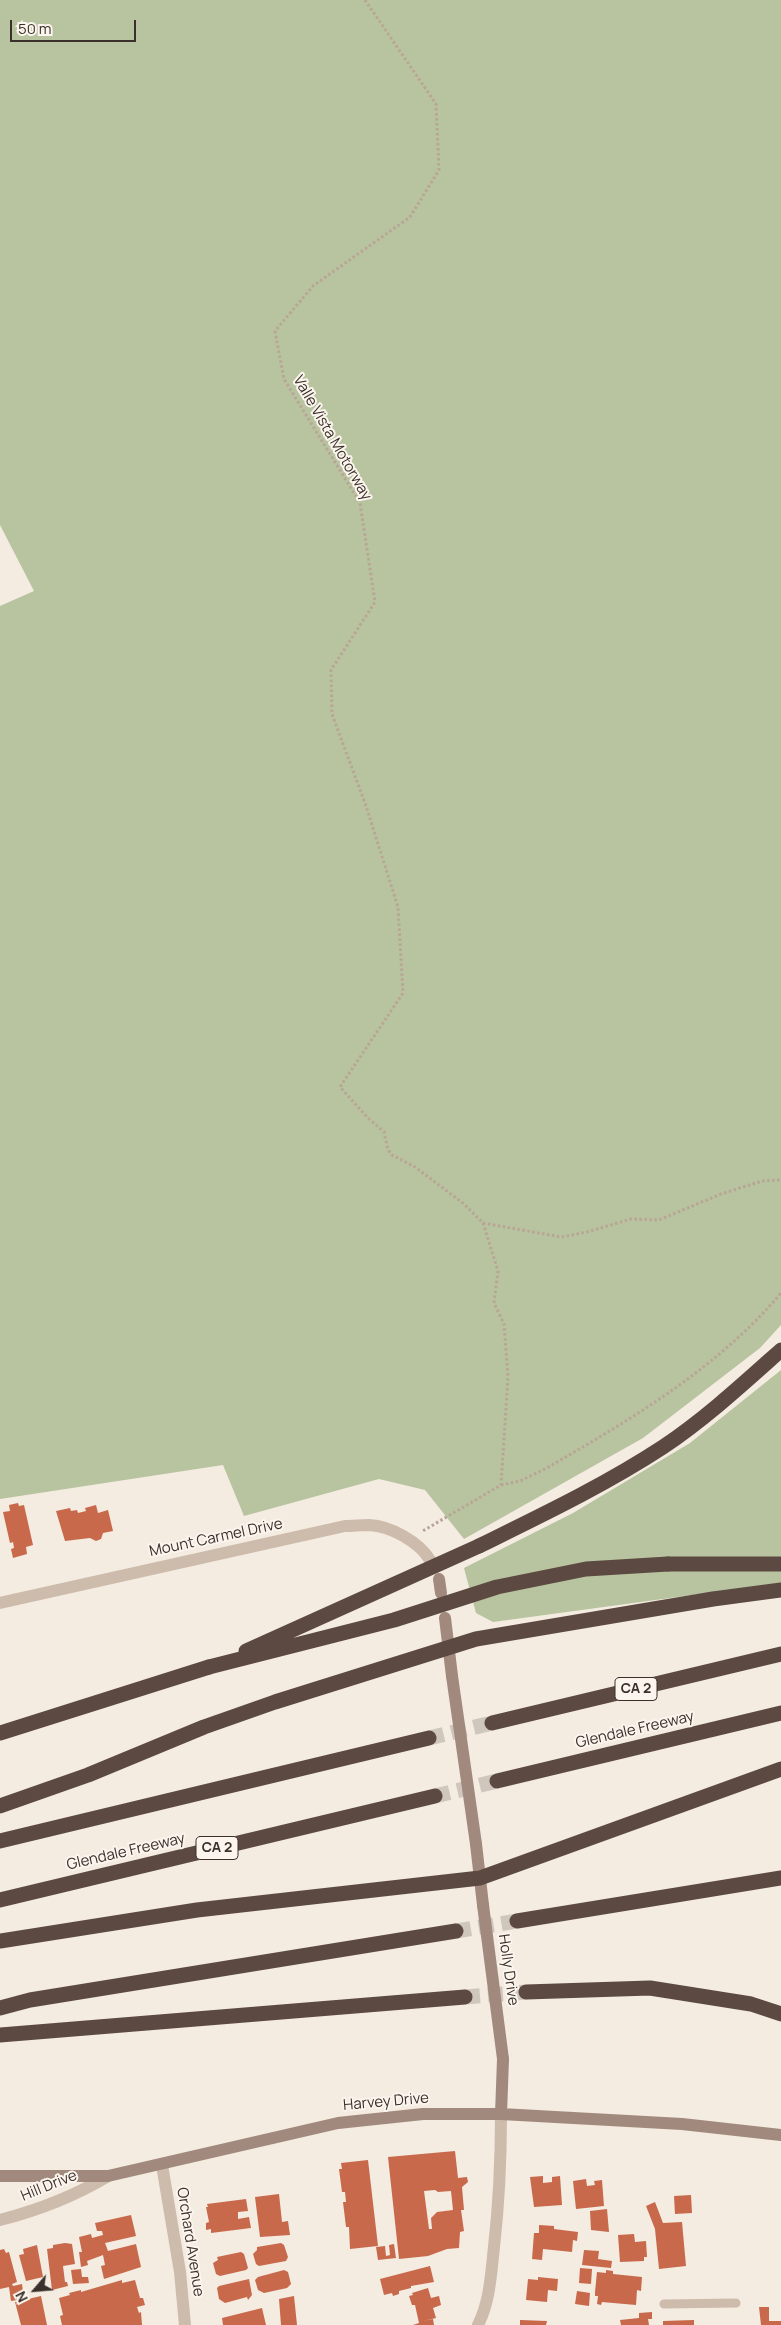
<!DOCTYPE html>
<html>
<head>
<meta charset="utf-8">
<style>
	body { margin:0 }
	#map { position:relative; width:781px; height:2325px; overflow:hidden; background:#f4ebe1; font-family:Manrope,sans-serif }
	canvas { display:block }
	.north { position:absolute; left:10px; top:2265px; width:50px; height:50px; -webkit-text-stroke:4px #fbf5ee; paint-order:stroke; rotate:243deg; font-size:14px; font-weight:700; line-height:20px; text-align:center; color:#3b302b }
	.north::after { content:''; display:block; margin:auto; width:18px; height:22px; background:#3b302b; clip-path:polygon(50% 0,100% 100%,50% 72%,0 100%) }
	.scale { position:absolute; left:10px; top:20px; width:126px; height:22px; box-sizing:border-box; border:2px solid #3b302b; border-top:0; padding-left:6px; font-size:15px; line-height:18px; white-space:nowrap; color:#3b302b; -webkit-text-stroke:4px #fbf5ee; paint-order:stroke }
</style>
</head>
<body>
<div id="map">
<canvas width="781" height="2325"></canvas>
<div class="north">N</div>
<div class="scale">50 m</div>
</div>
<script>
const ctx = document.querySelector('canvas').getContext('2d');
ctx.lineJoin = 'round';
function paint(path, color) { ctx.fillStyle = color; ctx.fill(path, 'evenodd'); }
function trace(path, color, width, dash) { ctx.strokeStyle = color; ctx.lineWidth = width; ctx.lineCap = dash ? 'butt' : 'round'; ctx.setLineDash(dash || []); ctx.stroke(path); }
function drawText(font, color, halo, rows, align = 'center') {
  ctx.font = font + ' Manrope,sans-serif'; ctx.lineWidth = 4; ctx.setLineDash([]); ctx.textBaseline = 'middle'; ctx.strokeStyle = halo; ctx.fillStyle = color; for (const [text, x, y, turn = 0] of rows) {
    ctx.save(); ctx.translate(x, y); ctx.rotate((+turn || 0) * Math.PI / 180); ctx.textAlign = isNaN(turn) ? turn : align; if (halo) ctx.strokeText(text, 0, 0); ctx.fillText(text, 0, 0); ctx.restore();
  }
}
const green = new Path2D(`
	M0,0H781V1325L760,1348L643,1438L464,1539L425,1490L379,1479L244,1516L223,1465L0,1499V606L34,591L0,525Z
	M781,1370V1583L493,1622L476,1613L464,1568L573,1513L690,1443Z`);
const building = new Path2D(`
	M18,1503L19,1506L24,1505L33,1545L26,1547L27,1554L13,1558L11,1549L14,1548L13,1542L10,1543L3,1512L10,1511L9,1505Z
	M96,1505L98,1513L108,1510L113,1531L103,1533L101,1539L96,1541L90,1538L65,1541L56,1511L70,1508L71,1511L77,1510L78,1513L86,1511L85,1508Z
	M455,2151L458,2178L467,2177L468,2182L462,2187L464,2210H461L464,2231L460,2232L459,2248L447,2249L428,2256L399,2259L388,2157ZM435,2190L438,2192L451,2191L453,2210L437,2212L431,2218L432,2229H429L424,2191Z
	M368,2160L378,2246L350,2249L349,2227H346L343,2202H346L345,2192H342L339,2169H342L341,2163Z
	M543,2176V2183L552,2182V2177L560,2176L562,2205L534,2207L530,2177Z
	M586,2179L587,2186L595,2185L594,2181L602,2180L604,2206L576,2209L573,2181Z
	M279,2194L282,2222L288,2221L290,2235L260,2237L255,2197Z
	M691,2195L692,2213L675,2214L674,2196Z
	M246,2199L248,2211L238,2212V2219L249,2217L251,2228L211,2233V2229L206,2230V2223L209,2222L206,2207H208L207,2204Z
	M655,2202L663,2223L682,2222L686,2266L659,2269L655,2229L646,2206Z
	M607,2209L609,2232L591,2230L590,2211Z
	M131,2215L136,2236L105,2243L108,2251L136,2244L141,2267L104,2279L101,2266L105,2265L103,2255L87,2261L88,2265L81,2267L79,2252H82L79,2237L91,2234L92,2238L103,2235L102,2231H97L95,2223Z
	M539,2225L554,2226V2229L578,2232L577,2241L573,2240L572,2252L543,2249L542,2260L532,2259L534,2233H539Z
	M634,2234L635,2242L646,2241L647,2257H644V2261L620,2262L618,2235Z
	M65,2243L72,2244L75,2264L63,2266L65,2282H67L68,2286L52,2290L47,2249L53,2248V2245Z
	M281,2243L284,2245L288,2257L286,2261L259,2266L256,2264L253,2254L257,2250V2247Z
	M394,2244L396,2258L378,2260L376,2247L385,2246L386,2256L390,2255L389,2245Z
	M37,2245L43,2277L26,2281L19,2255L24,2254L23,2249Z
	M4,2249L6,2253L9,2252L17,2282L12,2284L13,2286L22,2284L24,2299L11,2301L9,2287L0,2289V2250Z
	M584,2250L599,2251L598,2259L612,2261L611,2268L582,2265Z
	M241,2252L244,2254L248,2268L246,2270L220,2276L216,2274L213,2263L218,2260L217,2257Z
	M430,2266L434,2282L411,2286V2288L399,2291V2294L393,2296L392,2293L384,2295L380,2279Z
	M580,2268L592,2269L591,2284L579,2283Z
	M81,2269L82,2277H88L89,2283L73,2284L71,2270Z
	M284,2270L288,2272L291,2284L287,2288L264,2293L258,2290L255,2280L258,2277Z
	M606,2270L613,2271V2274L642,2277L641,2291L637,2290L636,2305L602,2302L601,2305L597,2304L598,2296H595V2292L597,2272L606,2273Z
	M538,2277L558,2279L557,2291L548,2290L547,2302L526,2300L528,2279L538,2280Z
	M249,2279L252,2295L248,2300L247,2297L225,2303L219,2299L217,2288L219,2286Z
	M122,2280V2283L135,2280L140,2298H143L145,2305L137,2307L139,2313L141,2312L142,2325H62L60,2316L63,2315L59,2298L70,2295L69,2293L81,2290V2292Z
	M428,2288L431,2298L439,2296L441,2305L433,2308L436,2318L423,2321L433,2319L434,2325H413L419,2323L415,2305H412L409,2296L413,2295L412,2293Z
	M577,2291L590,2293L589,2306L575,2304Z
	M41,2296L47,2325H21L15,2302Z
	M294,2296L297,2325H281L279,2299Z
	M759,2307H769V2321H781V2325H761Z
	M262,2308L266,2325H223L222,2318Z
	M652,2312V2319H648L649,2325H621L620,2320L639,2318V2313Z
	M520,2320L547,2321L546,2325H520Z
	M694,2320V2325H663V2321Z`);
const highwayTunnel = new Path2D(`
	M429,1738L492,1723
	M435,1796L497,1781
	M456,1931L517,1921
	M465,1997L526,1992`);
const path = new Path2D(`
	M365,0L436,104L439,170L410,217L313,286L275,331L284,379L360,503L375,602L331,670L332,714L366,806L398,907L403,993L340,1087L368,1118L384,1132L388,1150L392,1155L415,1167L464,1204L483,1223L498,1271L494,1303L504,1324L508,1377L501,1485L421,1532
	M483,1223L561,1237L587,1232L631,1219L659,1220L721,1194L762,1181L781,1180
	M501,1485L520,1481L545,1469C630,1420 717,1369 781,1293`);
const lane = new Path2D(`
	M664,2304L736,2303`);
const street = new Path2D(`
	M0,1603L345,1526C353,1526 361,1525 369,1525C391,1526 419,1542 430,1560
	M162,2165L180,2272L185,2325
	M0,2220C39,2210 73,2197 108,2176
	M478,2325C490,2301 491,2274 494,2247C499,2203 501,2159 501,2114`);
const secondary = new Path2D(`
	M439,1579L441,1593
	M445,1618L452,1676
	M476,1844L483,1905
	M501,2114L503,2059
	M0,2176H108L338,2123L423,2114H501L682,2124L781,2135`);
const highway = new Path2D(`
	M479,1546C542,1515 605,1485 663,1447C705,1419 744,1383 781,1350
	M668,1564H781
	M492,1723L781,1654
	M0,1733L209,1667
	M497,1781L781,1713
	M0,1806L88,1775L204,1727L275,1702L476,1639L713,1599L781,1590
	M0,1841L429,1738
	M0,1900L435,1796
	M517,1921L781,1878
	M0,1941L197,1910L480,1878L781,1769
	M526,1992L650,1988L751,2004L781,2014
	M0,2008L30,2000L456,1931
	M0,2035L465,1997`);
const secondaryBridge = new Path2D(`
	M452,1676L476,1844
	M483,1905L503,2059`);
const highwayBridge = new Path2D(`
	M246,1651L479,1546
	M209,1667L394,1620L497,1587L586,1569L668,1564`);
const shields = [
	[636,1689,42],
	[217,1848,42]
];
const shieldNames = [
	["CA 2",636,1689],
	["CA 2",217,1848]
];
const streetNames = [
	["Valle Vista Motorway",332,438,60],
	["Mount Carmel Drive",216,1538,-12],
	["Glendale Freeway",635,1730,-13],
	["Glendale Freeway",126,1852,-13],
	["Holly Drive",508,1970,82],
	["Harvey Drive",386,2102,-5],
	["Hill Drive",49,2186,-22],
	["Orchard Avenue",190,2242,81]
];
paint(green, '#b8c4a0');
paint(building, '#c8694b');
trace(highwayTunnel, '#cfc6bd', 15, [15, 8]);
trace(path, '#b9a596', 3, [2.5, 2.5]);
trace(lane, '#cdbbac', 9);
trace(street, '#cdbbac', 12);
trace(secondary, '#a18a7d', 12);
trace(highway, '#5c4a42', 15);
trace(secondaryBridge, '#a18a7d', 12);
trace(highwayBridge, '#5c4a42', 15);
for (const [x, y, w] of shields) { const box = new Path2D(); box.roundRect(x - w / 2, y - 11.5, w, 23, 4); ctx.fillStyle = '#fbf5ee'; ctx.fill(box); trace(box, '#3b302b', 1); }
drawText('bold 14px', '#3b302b', null, shieldNames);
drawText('15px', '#3b302b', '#fbf5ee', streetNames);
</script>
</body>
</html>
